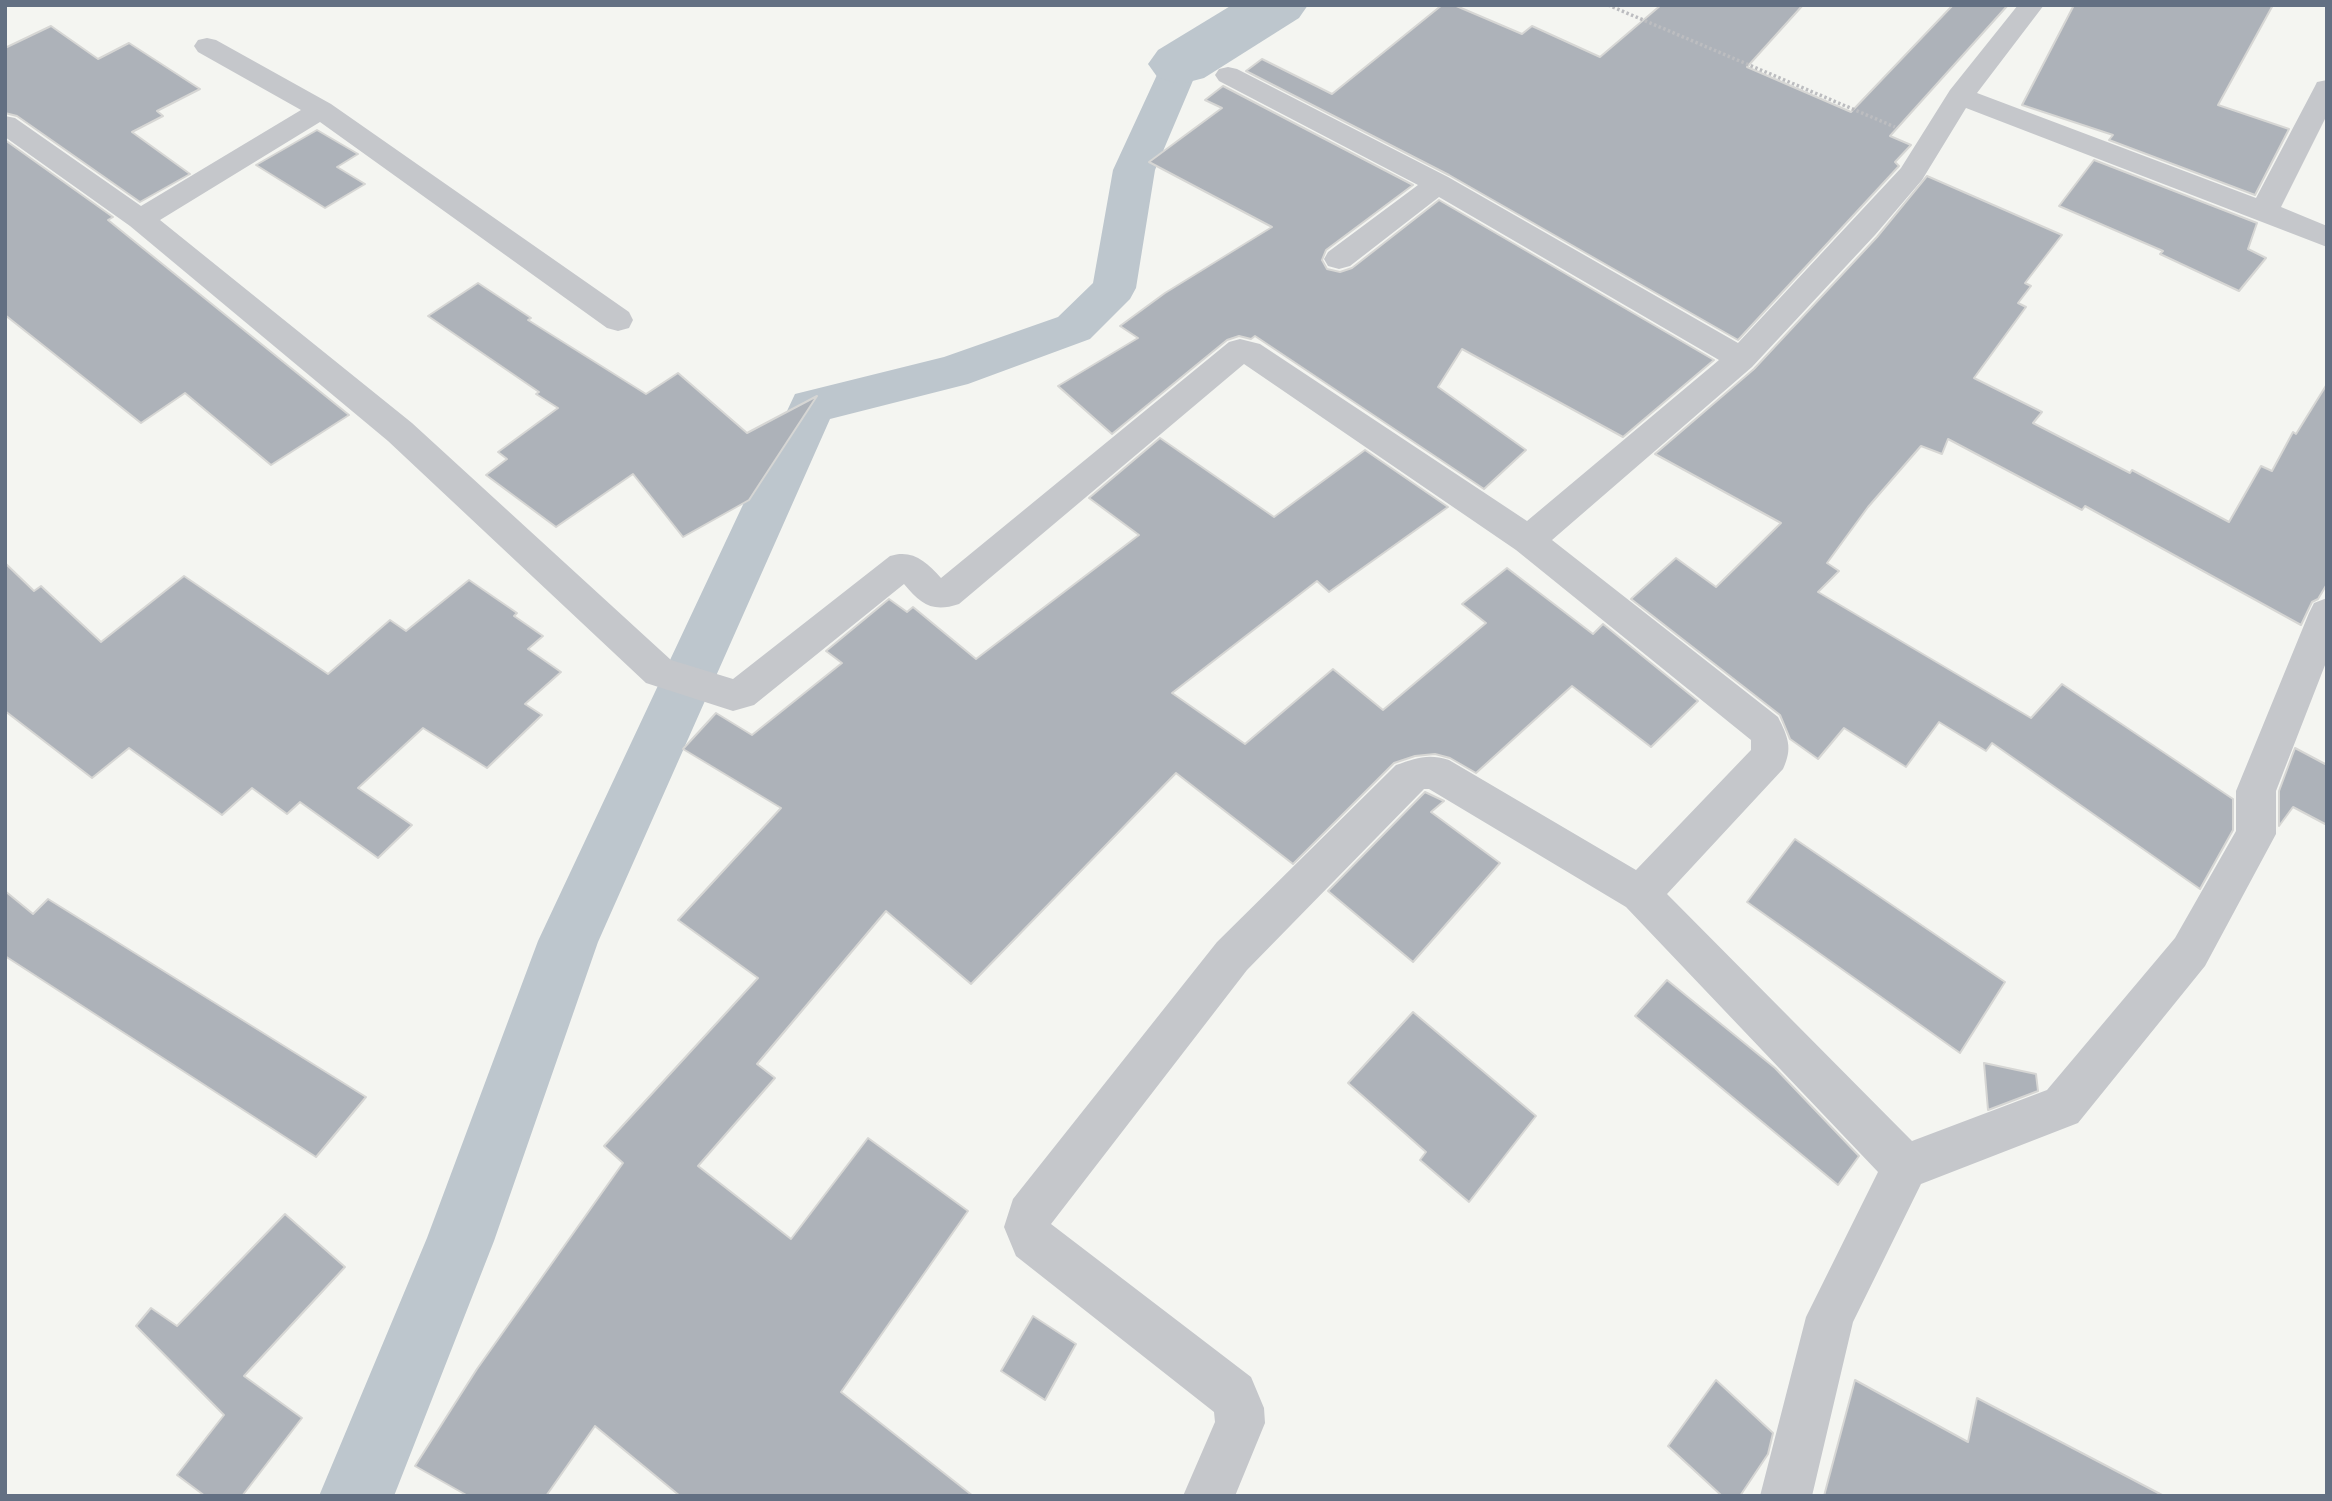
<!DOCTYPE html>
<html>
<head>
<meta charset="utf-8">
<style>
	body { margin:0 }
	#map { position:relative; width:2332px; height:1501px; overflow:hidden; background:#f4f5f1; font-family:"Noto Sans",sans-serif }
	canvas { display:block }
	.frame { position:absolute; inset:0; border:7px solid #637083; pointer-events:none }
</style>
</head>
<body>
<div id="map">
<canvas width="2332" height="1501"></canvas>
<div class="frame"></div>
</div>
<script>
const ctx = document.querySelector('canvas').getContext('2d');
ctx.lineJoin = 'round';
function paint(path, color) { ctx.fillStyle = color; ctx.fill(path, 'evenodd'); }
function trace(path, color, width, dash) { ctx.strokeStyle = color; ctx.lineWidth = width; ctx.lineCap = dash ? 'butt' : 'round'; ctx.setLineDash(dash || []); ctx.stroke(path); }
const canal = new Path2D(`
	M1181,52L1195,56L1200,64L1155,170L1136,288L1130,299L1090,339L968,384L830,419L598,942L494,1241L394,1496H319L427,1238L538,941L795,394L944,357L1058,317L1093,283L1113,170L1162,64L1167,56Z`);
const river = new Path2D(`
	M1232,5H1308L1299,18L1204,78L1181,84L1158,78L1148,64L1158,50Z`);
const building = new Path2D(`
	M1442,5H1454L1522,34L1532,26L1600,57L1661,5H1803L1747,67L1851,112L1953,5H2008L1890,136L1911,145L1895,162L1899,166L1738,340L1449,175L1246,71L1262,59L1332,94Z
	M2074,5H2273L2218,105L2289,129L2255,195L2109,140L2113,135L2022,105Z
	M51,26L98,59L129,43L200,89L157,111L163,116L132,132L190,174L140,202L17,116L5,113V48Z
	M1223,86L1413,185L1326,250L1322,260L1327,269L1340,272L1352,268L1439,200L1714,360L1623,437L1462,349L1438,387L1526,450L1484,489L1255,336L1251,339L1239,336L1227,340L1112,434L1058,386L1138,338L1120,326L1165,293L1272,227L1149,162L1222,108L1205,100Z
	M317,130L358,154L337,167L365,184L325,208L256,165Z
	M5,140L113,217L108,220L349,415L271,465L185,393L141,423L5,315Z
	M2094,160L2257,223L2248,249L2266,258L2239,291L2160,254L2163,251L2059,206Z
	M1927,176L2062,235L2025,283L2031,286L2018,303L2026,307L1974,378L2042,412L2033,423L2130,473L2132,470L2229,522L2261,466L2272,471L2293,432L2296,434L2327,384V584L2318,599L2312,602L2301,625L2085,506L2082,510L1948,439L1942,454L1921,446L1868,507L1827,563L1839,571L1818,592L2031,718L2062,684L2233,799V830L2200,889L1992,743L1986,751L1939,722L1906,767L1844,728L1818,759L1790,739L1780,715L1631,599L1676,558L1716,587L1781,523L1655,454L1754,369L1877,237Z
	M478,283L531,318L528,320L646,394L678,373L747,433L817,396L749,500L683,537L633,474L556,527L486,475L507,459L498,452L558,408L536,394L539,392L428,316Z
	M1160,438L1274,517L1365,450L1448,507L1329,592L1317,581L1172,693L1245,744L1333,669L1383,710L1486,623L1462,604L1507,568L1593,634L1603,624L1698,701L1651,747L1572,686L1476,773L1450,758L1435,754L1415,756L1394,763L1293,864L1176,773L971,984L886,911L757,1064L775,1078L698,1166L791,1239L868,1138L968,1211L841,1392L973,1496H680L595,1426L546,1496H468L415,1466L477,1369L623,1163L604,1146L758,978L678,920L781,808L683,749L716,713L752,735L842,663L826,651L889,599L907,612L913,607L976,659L1139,535L1089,498Z
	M5,563L34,591L41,586L101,642L184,576L328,674L390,620L406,631L469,580L517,613L514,616L543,636L528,649L561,672L525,704L542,715L487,768L423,728L358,788L412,825L378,858L300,802L287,814L252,788L222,815L129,748L92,778L5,711Z
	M2295,748L2327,765V825L2293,807L2279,826V791Z
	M1425,792L1444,801L1431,812L1500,863L1413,962L1328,891Z
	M1795,839L2005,982L1960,1053L1747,902Z
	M5,891L33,914L48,899L366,1097L316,1157L5,956Z
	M1667,980L1775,1068L1859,1156L1838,1185L1635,1016Z
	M1413,1012L1536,1116L1469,1202L1420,1160L1426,1152L1348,1083Z
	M1984,1063L2036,1074L2038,1091L1988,1110Z
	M285,1214L345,1267L244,1376L302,1418L242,1496H205L177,1475L224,1415L136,1326L151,1308L177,1326Z
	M1033,1316L1076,1344L1045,1400L1001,1371Z
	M1716,1380L1773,1433L1768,1454L1740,1496H1722L1668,1446Z
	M1855,1380L1968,1442L1977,1398L2164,1496H1824Z`);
const path = new Path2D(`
	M1608,5L1895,127`);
const street = new Path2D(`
	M2018,5H2044L1977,93L2256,198L2314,88L2317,82L2327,80V115L2281,207L2327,226V247L1966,108L1922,180L1875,235L1752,367L1552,540L1778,717C1788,737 1793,748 1783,769L1667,894L1912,1141L2047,1090L2175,938L2236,831V791L2309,613L2314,603L2327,598V660L2276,791V834L2205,966L2078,1123L1921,1184L1853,1322L1812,1496H1760L1806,1317L1878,1172L1626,907L1429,789H1424L1247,970L1051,1224L1251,1377L1264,1408L1265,1423L1235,1496H1183L1215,1422L1214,1412L1016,1256L1004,1227L1013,1199L1217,942L1396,765C1416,758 1428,753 1449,760L1636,870L1751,750V740L1516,550L1244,364L959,604C932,613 921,604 904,584L754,705L733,711L646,683L388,441L130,226L5,137V116L15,118L141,206L301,110L198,52L194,46L198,40L207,38L216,40L331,104L629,312L633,320L629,328L618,331L607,328L320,122L160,220L412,423L671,660L733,679L890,556C912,549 926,561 941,578L1229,342L1240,339L1260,344L1527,521L1719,360L1439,197L1350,266L1339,269L1328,266L1324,259L1328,252L1418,185L1219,81L1215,75L1219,69L1228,67L1237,69L1448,177L1738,343L1901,168L1950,90Z`);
paint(canal, '#bdc6cd');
paint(river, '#bdc6cd');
paint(building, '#adb2b9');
trace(building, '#d6d6d4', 2);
trace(path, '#bcbdc0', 3.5, [2.5, 2.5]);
paint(street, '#c5c7cb');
</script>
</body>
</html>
